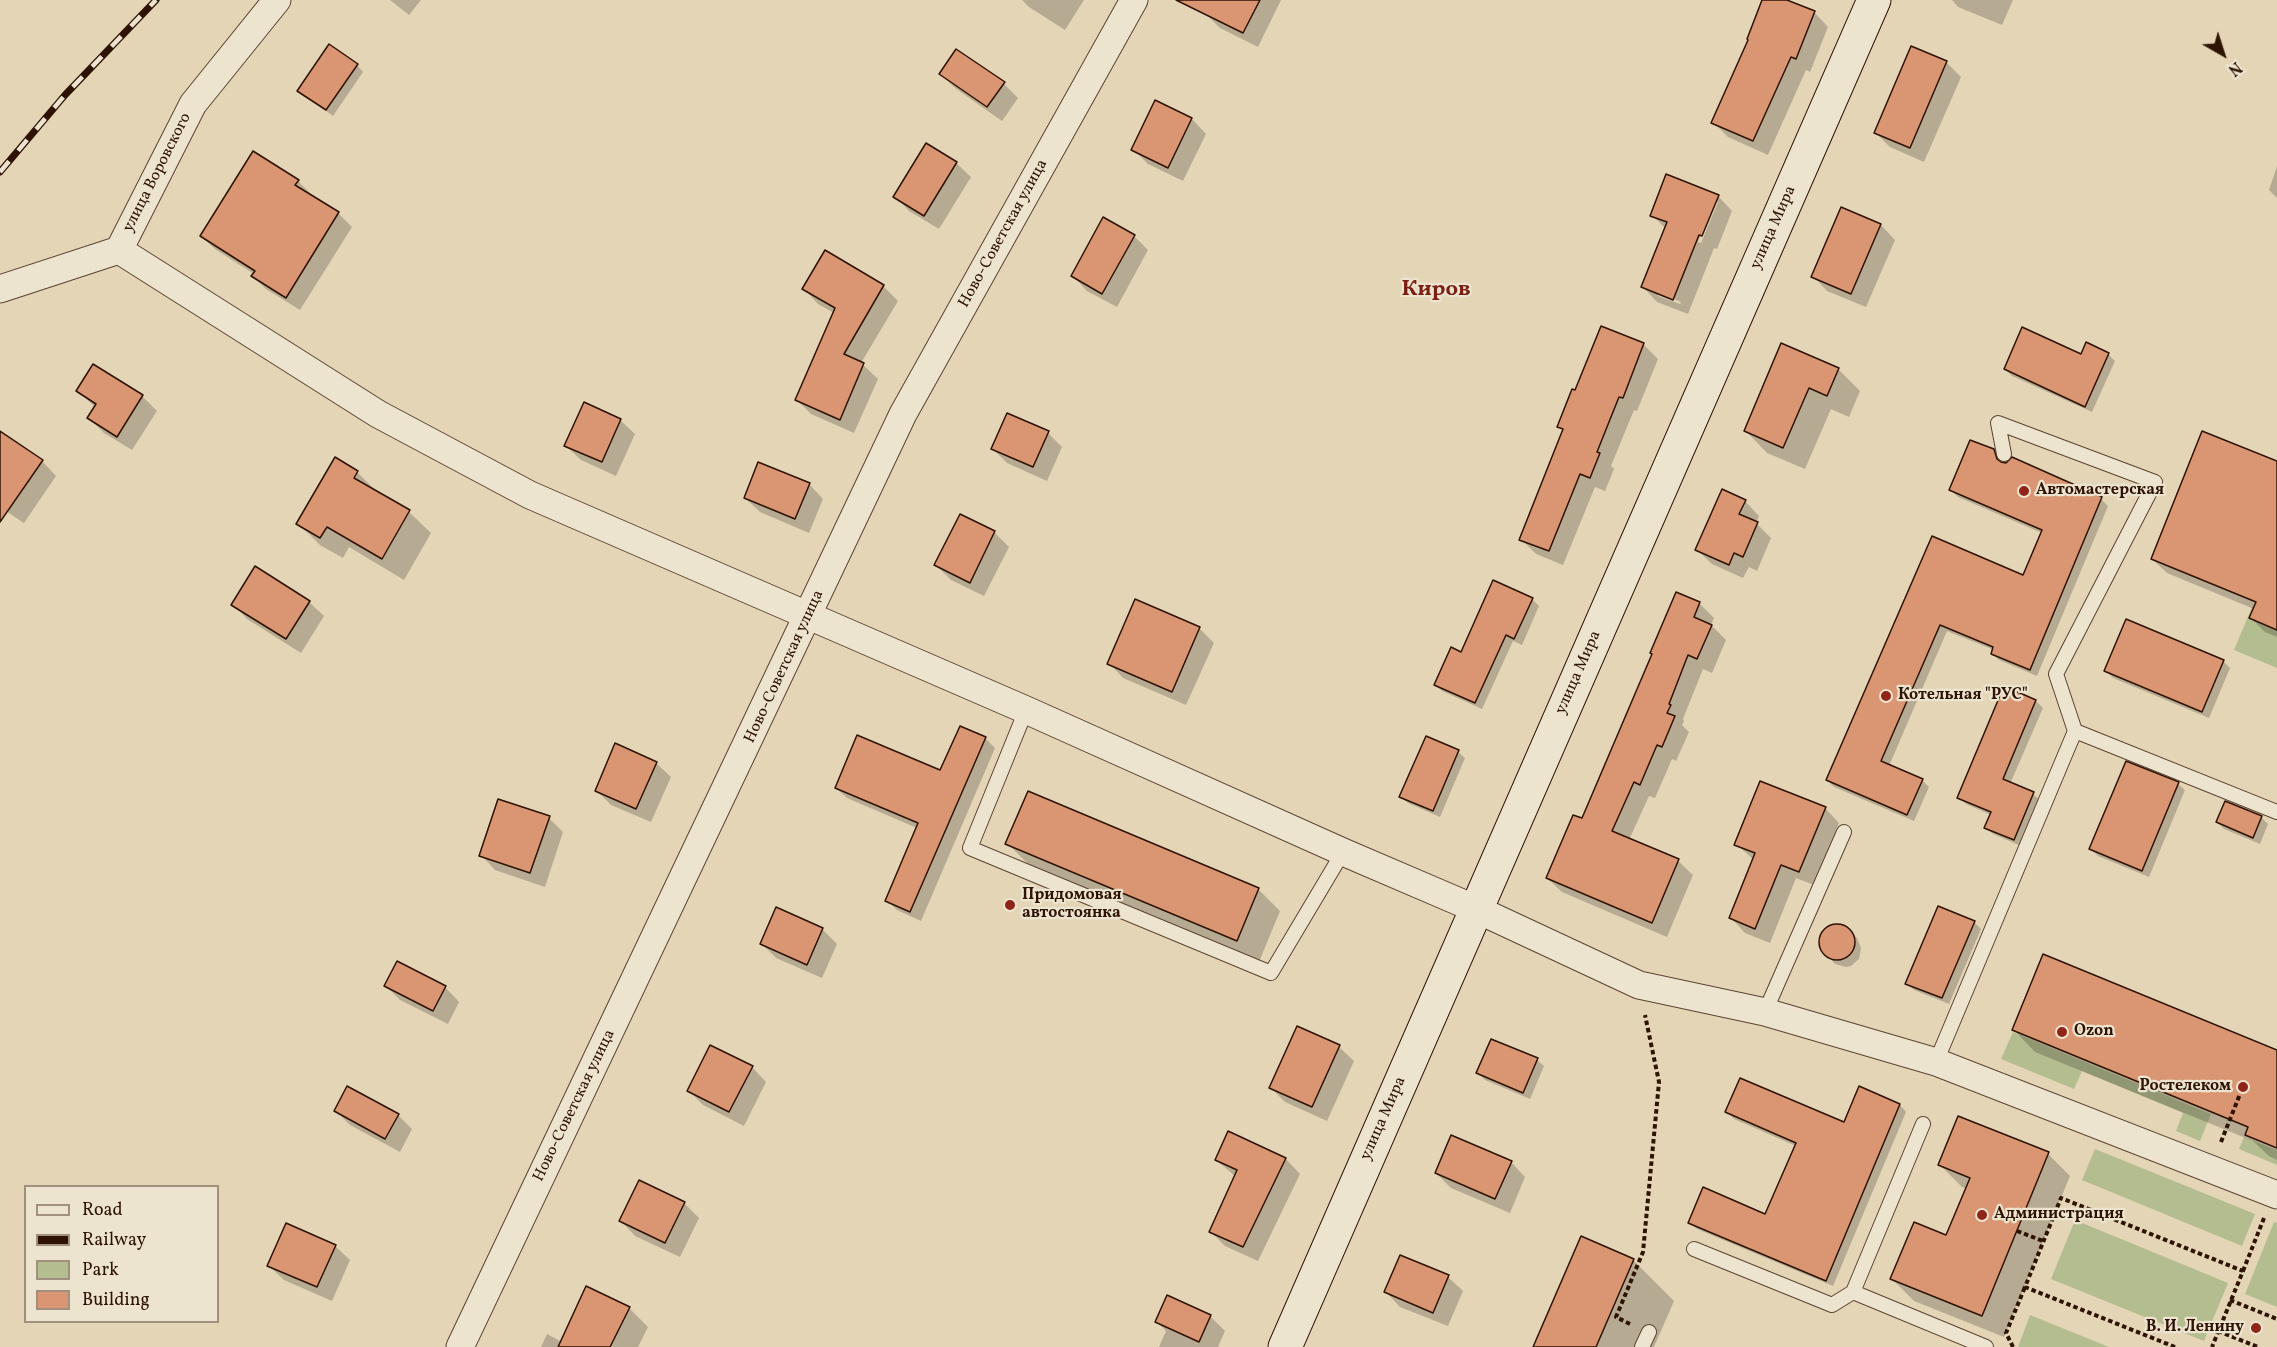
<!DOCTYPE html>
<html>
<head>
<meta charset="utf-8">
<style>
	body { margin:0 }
	#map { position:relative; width:2277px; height:1347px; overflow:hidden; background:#e4d5b7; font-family:Vollkorn,serif }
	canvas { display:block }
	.legend { position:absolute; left:24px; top:1185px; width:195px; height:138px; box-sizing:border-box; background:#ede4d0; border:2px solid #a1907e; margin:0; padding:8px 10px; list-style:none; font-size:18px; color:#2e1303 }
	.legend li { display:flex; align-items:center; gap:12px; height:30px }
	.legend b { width:30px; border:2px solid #a1907e }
	.north { position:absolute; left:2193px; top:24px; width:60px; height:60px; -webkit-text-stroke:4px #ede4d0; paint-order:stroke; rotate:141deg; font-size:16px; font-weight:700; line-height:24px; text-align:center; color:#2e1303 }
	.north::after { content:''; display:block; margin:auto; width:21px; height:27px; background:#2e1303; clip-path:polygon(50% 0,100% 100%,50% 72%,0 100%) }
</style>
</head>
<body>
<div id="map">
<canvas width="2277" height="1347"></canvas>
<ul class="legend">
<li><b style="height:8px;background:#ede4d0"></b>Road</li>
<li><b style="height:8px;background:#2e1303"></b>Railway</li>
<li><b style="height:16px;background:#b4bd8f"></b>Park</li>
<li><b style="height:16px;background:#da9572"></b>Building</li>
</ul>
<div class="north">N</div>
</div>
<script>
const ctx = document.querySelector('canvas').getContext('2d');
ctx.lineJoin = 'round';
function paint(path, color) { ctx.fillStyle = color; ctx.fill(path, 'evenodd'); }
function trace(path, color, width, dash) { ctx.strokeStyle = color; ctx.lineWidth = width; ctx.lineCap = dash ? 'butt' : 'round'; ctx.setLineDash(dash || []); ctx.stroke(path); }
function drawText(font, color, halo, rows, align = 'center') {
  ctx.font = font + ' Vollkorn,serif'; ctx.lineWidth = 4.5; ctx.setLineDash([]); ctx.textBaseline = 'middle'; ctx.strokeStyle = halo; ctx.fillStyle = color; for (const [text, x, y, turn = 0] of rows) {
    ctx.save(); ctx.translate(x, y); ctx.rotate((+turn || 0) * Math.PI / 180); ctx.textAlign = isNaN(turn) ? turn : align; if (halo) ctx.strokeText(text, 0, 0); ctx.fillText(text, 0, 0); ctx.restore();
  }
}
const green = new Path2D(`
	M2252,607L2277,617V668L2234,650Z
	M2013,1032L2211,1114L2200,1141L2176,1131L2183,1113L2082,1071L2074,1089L2001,1059Z
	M2244,1137L2277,1150V1165L2239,1149Z
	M2095,1149L2255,1214L2242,1246L2082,1180Z
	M2075,1220L2228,1283L2204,1341L2051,1279Z
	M2274,1222L2277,1223V1307L2245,1294Z
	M2030,1315L2109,1347H2018Z`);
const shadow = new Path2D(`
	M390,0H421L409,15Z
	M1022,0H1084L1065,30L1029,7Z
	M1212,0H1281L1258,47L1220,28L1205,13Z
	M1764,0H1783L1814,12L1828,27L1810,72L1806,70L1768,155L1728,137L1713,122L1750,40Z
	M1952,0H2013L2002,25L1958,7Z
	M1946,62L1961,77L1924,162L1890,147L1876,133Z
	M357,65L363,72L333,116L299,91Z
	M941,74L1004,84L1018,98L1002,121L955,88Z
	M1156,102L1192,119L1206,134L1183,181L1148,164L1133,149Z
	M956,163L971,177L939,229L909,211L895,196Z
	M2277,166V198L2269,190Z
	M298,181L311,194L310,196L338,213L352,227L300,310L266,289L253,276L254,274L215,249L201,236Z
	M1718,196L1732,211L1717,249L1714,248L1688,314L1657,302L1643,287L1666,229L1652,215ZM1714,202H1718L1701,243L1698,242ZM1658,293L1681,302L1680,304L1658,296Z
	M1841,209L1881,225L1895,240L1866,307L1827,291L1813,276Z
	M1134,236L1148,250L1117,307L1087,291L1073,276Z
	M826,252L883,286L898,301L861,363L878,379L854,433L811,414L797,400L834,313L818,304L804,289Z
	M1602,328L1644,345L1658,359L1637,411L1634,410L1611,466L1614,469L1605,491L1595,487L1563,565L1536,554L1521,539L1564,431L1559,427L1576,392Z
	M2087,344L2109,355L2115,361L2092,412L2012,376L2005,369L2082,356Z
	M1782,345L1838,369L1860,391L1849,417L1831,409L1805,469L1767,453L1746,431Z
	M78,391L142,396L157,411L132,450L104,433L89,418L96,408Z
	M620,420L635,434L616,476L581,460L566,446Z
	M1048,433L1062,447L1047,481L1007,463L993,449Z
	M0,442L42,461L56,476L24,523L0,507Z
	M1993,451L2000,458L2002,464L2101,499L2108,506L2037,676L1999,660L1992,653L1994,650L1947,631L1889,766L1922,780L1929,787L1914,821L1834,787L1827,780L1933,537L2024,577L2042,533L1958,497L1951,490Z
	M2277,463V637L2265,632L2251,618L2254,609L2167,573L2152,559Z
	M357,472L379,494L409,512L431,533L404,580L349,547L343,558L320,545L298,523Z
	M809,484L823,499L809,533L760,512L745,498Z
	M1745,501L1759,516L1756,523L1771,538L1757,571L1749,567L1743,578L1712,564L1697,550Z
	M994,532L1009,547L984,596L951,580L936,565Z
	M1532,599L1539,606L1522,645L1513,641L1482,709L1442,691L1435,685L1462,654Z
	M309,602L324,616L301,653L247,619L233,604Z
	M1699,603L1714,618L1711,625L1726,640L1712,673L1703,669L1683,719L1684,721L1682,725L1689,732L1676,761L1672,759L1655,798L1649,796L1629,840L1678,861L1693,875L1667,937L1562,892L1547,878L1583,820Z
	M1199,628L1214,643L1186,705L1123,678L1109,663Z
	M2223,661L2230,668L2209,718L2113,678L2106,671Z
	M2005,688L2036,701L2043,708L2010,784L2033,794L2040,800L2021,846L1993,834L1986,828L1991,815L1966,804L1959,797Z
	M985,738L995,748L921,921L897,910L886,900L917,828L847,798L836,788L941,772Z
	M1427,738L1458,752L1465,758L1440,817L1408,803L1401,797Z
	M656,763L671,777L651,822L611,805L596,790Z
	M2178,784L2185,790L2149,877L2098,856L2091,849Z
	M1825,808L1839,823L1814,885L1796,878L1770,943L1745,933L1731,918L1754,860L1736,844Z
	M2261,817L2268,824L2260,844L2224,829L2217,822Z
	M549,818L563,832L545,887L495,870L481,855Z
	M1007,843L1258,889L1280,911L1259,962L1029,865Z
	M1974,922L1981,929L1949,1004L1914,990L1907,983Z
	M1834,926L1844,927L1849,931L1857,938L1861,948L1859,959L1851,966L1846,967L1835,964L1824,952L1821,942L1825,932Z
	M822,929L837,944L822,978L776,958L762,944Z
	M386,986L445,987L459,1002L448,1024L400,1000Z
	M2014,1030L2277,1052V1160L2269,1156L2253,1141L2035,1052Z
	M1339,1047L1354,1061L1327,1121L1285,1102L1271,1088Z
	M1537,1060L1544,1066L1530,1099L1485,1080L1478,1073Z
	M752,1067L766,1082L744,1126L703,1105L689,1091Z
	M1900,1105L1906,1112L1833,1286L1697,1229L1690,1222L1766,1216L1796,1146L1734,1119L1727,1112L1845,1124Z
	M335,1110L398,1115L412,1129L400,1152L350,1125Z
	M1228,1133L1286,1159L1300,1174L1258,1261L1225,1246L1210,1231L1235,1176L1216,1160Z
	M2048,1154L2070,1176L2004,1337L1914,1301L1892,1279L1947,1237L1967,1189L1962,1187L1940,1165Z
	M1511,1162L1525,1177L1510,1213L1451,1188L1436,1173Z
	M684,1203L699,1218L680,1257L635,1236L621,1221Z
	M335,1246L350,1260L332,1301L284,1280L269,1266Z
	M1633,1260L1674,1301L1654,1347H1534Z
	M1448,1277L1463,1291L1448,1326L1400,1307L1386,1292Z
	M629,1308L648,1327L638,1347H541L547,1334L562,1342Z
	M1210,1316L1225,1331L1218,1347H1159L1166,1331L1156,1321Z`);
const building = new Path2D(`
	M1176,0H1260L1243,33Z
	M1762,0H1787L1815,11L1796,59L1791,57L1753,141L1711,123L1748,40L1747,39Z
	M329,44L358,64L326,110L297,91Z
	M1911,46L1947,61L1910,148L1874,133Z
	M956,49L1005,82L987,107L939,74Z
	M1155,100L1192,118L1168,168L1131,150Z
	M926,143L957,162L924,216L893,197Z
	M253,151L299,180L295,185L339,212L286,298L251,276L255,271L200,236Z
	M1666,174L1719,195L1702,236L1699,235L1673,300L1641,287L1667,222L1650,216Z
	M1841,207L1881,224L1851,294L1811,277Z
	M1103,217L1135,235L1102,294L1071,276Z
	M825,250L884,285L844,354L864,363L840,420L795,400L835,308L802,289Z
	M1601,326L1644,343L1623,398L1619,397L1597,452L1600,453L1590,478L1580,474L1549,551L1519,540L1563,429L1557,427L1572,389L1575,390Z
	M2022,327L2081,354L2086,342L2109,353L2085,407L2004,369Z
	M1781,343L1839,368L1827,396L1809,388L1783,448L1744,431Z
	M93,364L143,395L117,437L87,418L96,404L76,391Z
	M584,402L621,419L602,462L564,446Z
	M1007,413L1049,431L1033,467L991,449Z
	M0,431L43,460L0,522Z
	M2202,431L2277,461V630L2249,618L2256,602L2151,559Z
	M1970,440L1994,449L1997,459L2001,462L2006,463L2012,457L2102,497L2030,670L1991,654L1993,647L1940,625L1881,761L1923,779L1907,815L1826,780L1932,536L2023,575L2042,530L1949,490Z
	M335,457L358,471L354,478L410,510L382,559L327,527L320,538L296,524Z
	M758,462L810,483L795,519L744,498Z
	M1722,489L1746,500L1739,514L1758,522L1743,557L1734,553L1729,565L1695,550Z
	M960,514L995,531L970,583L934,565Z
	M255,566L310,601L286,639L231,605Z
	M1493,580L1533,598L1514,639L1506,635L1475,703L1434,685L1451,647L1461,652Z
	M1676,592L1700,602L1694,617L1712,625L1697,659L1688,655L1669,704L1671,705L1667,713L1675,716L1662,747L1657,745L1640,785L1634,782L1612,831L1679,859L1652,923L1546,878L1573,815L1582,818L1652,654L1650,653Z
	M1135,599L1200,627L1172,692L1107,664Z
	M2126,619L2224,660L2202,712L2104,671Z
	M2004,686L2036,700L2003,779L2034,792L2014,840L1984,828L1991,812L1957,798Z
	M960,726L986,737L910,912L885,901L918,823L835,788L857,735L940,770Z
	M1426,736L1459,750L1433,811L1399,797Z
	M615,743L657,762L636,809L595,791Z
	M2126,761L2179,782L2142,871L2089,849Z
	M1760,781L1826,807L1799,872L1781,865L1755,929L1729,918L1755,853L1734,845Z
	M1028,791L1259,888L1237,941L1005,844Z
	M498,799L550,816L530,873L479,856Z
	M2225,801L2262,816L2253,838L2216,822Z
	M1938,906L1975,921L1942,998L1905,984Z
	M776,907L823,928L807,965L760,944Z
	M1819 942a18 18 0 1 1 36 0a18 18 0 1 1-36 0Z
	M2043,954L2277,1050V1148L2245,1135L2248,1127L2012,1030Z
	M397,961L446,986L433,1011L384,986Z
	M1297,1026L1340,1045L1312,1107L1269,1088Z
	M1491,1039L1538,1058L1523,1093L1476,1073Z
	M710,1045L753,1066L729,1112L687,1091Z
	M1740,1078L1844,1122L1859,1086L1900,1104L1826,1281L1688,1223L1703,1187L1765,1214L1796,1143L1725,1112Z
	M347,1086L399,1114L385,1139L334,1111Z
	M1958,1116L2049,1152L1982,1316L1890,1279L1914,1222L1946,1235L1970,1178L1938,1165Z
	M1228,1131L1286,1158L1243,1247L1209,1232L1237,1170L1215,1160Z
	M1451,1135L1512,1161L1495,1199L1435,1173Z
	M639,1180L685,1202L665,1243L619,1221Z
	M286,1223L336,1245L317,1287L267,1266Z
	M1581,1236L1634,1259L1596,1347H1533Z
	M1400,1255L1449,1275L1433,1313L1384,1292Z
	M586,1286L630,1307L610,1347H558Z
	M1167,1295L1211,1315L1199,1342L1155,1322Z`);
const path = new Path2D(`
	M2221,1142L2240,1094
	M2017,1231L2043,1241
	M2243,1271L2264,1218
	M2230,1300L2277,1319
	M1630,1324L1616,1317L1643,1252L1659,1082L1645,1015
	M2218,1331L2258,1347
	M2013,1347L2006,1333L2025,1287
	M2175,1347L2025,1287L2061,1198L2243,1271L2212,1347`);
const lane = new Path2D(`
	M1026,710L970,848L1271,973L1343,852
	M2075,731L2277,812
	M1765,1012L1844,832
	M1936,1062L2075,731L2056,674L2155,482L1998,423L2004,454
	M1923,1124L1853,1292L1986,1347
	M1694,1249L1832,1305L1853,1292
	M1642,1347L1649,1332`);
const street = new Path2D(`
	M119,250L378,414L530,495L1026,710L1343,852L1476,909L1639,985L1765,1012L1936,1062L2277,1195
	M0,289L119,250L193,104L277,0
	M460,1347L903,414L1134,0`);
const secondary = new Path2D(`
	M1285,1347L1874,0`);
const rail = new Path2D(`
	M0,172L65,95L156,0`);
const markers = [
	[2024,491,6,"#8f2418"],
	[1886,696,6,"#8f2418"],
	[1010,905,6,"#8f2418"],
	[2062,1032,6,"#8f2418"],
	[2243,1087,6,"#8f2418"],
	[1982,1215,6,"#8f2418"],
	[2256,1328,6,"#8f2418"]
];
const streetNames = [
	["улица Воровского",158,173,-63],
	["улица Мира",1774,228,-66],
	["Ново-Советская улица",1004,234,-61],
	["Ново-Советская улица",785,667,-65],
	["улица Мира",1579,673,-66],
	["Ново-Советская улица",575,1106,-64],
	["улица Мира",1384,1119,-66]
];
const poiNames = [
	["Автомастерская",2036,491],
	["Котельная \"РУС\"",1898,696],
	["Придомовая",1022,896],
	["автостоянка",1022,914],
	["Ozon",2074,1032],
	["Ростелеком",2231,1087,"right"],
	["Администрация",1994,1215],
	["В. И. Ленину",2244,1328,"right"]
];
const districtNames = [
	["Киров",1436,291]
];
paint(green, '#b4bd8f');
paint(shadow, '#0003');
paint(building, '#da9572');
trace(building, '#2e1303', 1.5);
trace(lane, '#5c4430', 16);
trace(street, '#5c4430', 29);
trace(secondary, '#2e1303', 35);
trace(path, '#2e1303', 4, [4.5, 3]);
trace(lane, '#ede4d0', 14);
trace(street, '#ede4d0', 27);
trace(secondary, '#ede4d0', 33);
trace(rail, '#2e1303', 7);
trace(rail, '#ede4d0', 4.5, [14]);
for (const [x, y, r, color] of markers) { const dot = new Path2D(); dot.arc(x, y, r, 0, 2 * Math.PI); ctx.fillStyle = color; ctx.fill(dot); trace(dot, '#ede4d0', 2); }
drawText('16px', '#2e1303', '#ede4d0', streetNames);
drawText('bold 16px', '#2e1303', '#ede4d0', poiNames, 'left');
drawText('bold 22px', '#7a1f14', '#ede4d0', districtNames);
</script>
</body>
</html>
